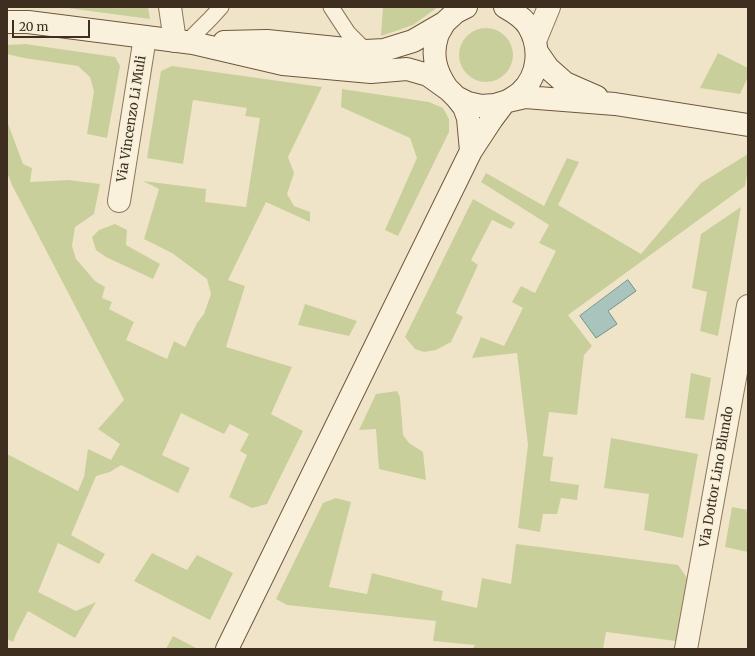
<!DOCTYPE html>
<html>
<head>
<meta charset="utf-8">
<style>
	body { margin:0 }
	#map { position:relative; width:755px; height:656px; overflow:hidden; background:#f0e4c8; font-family:Merriweather,serif }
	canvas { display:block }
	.frame { position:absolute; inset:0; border:8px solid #3d2e20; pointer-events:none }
	.scale { position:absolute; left:12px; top:20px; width:78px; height:18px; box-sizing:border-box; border:2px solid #3d2e20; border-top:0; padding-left:5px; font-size:12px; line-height:14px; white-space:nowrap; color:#3d2e20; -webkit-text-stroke:3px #f7eed8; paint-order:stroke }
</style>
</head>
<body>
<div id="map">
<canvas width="755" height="656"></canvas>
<div class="frame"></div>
<div class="scale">20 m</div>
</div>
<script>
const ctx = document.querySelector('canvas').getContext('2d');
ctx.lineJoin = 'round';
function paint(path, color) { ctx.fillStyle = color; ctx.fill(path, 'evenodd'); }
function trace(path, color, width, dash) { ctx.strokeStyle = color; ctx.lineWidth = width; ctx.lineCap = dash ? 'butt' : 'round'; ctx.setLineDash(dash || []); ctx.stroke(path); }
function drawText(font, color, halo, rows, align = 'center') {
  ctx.font = font + ' Merriweather,serif'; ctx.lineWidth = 3; ctx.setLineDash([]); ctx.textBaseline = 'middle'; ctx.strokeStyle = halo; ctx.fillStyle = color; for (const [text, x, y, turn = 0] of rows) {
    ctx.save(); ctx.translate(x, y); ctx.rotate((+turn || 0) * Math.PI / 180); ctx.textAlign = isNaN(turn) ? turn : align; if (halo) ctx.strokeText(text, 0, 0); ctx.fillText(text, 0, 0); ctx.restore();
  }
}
const green = new Path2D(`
	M60,7H148L150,19Z
	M383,7H438L413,25L381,36Z
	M459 55a27 27 0 1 1 54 0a27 27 0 1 1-54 0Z
	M25,44L115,57L120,66L107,138L87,134L94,91L90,77L78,66L24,58L7,54V45Z
	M718,53L748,68V77L740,94L700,88Z
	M172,66L322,87L288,157L294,173L287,194L294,206L310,212V222L266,202L228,280L245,286L226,347L292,367L271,414L303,431L267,504L252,508L229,497L247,455L240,451L249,434L230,424L224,434L181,413L162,455L190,468L178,493L121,465L110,472L96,476L71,535L105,554L99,564L58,543L38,592L76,611L96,602L75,638L28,611L16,634L13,642L7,639V454L78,491L84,477L88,449L111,460L120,444L98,429L124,400L12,185L7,172V121L23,164L32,168L30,182L69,180L100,184L94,214L75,227L72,246L76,259L95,281L105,287L102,298L112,302L109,309L134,322L126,340L167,359L174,341L185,347L197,323L204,314L211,294L207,279L172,253L144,239L159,189L143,181L206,189L205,202L246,207L260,118L245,116L247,108L193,100L183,164L147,158L161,71Z
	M342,89L429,102L443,108L449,119V132L398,236L385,230L417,158L410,138L341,107Z
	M748,154V169L745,186L568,315L592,346L584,355L577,415L549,412L543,456L553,457L550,481L579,485L577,500L561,498L557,514H543L540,532L518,528L528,445L517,353L472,358L481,337L504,346L523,308L512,302L521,286L535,293L556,251L539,243L549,225L481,182L486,173L544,206L567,158L579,162L558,205L641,254L701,183Z
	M473,199L515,223L511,229L492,220L471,260L478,265L456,313L463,317L451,342L436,350L424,352L415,349L405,337Z
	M741,207L718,336L700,331L707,292L692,288L701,234Z
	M115,224L127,230L126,245L160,264L153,279L106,257L96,250L92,237L99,230Z
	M305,304L357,321L349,336L298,325Z
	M691,373L711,378L704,420L685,418Z
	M397,391L400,397L403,435L409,443L423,452L426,480L379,469L376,429L359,430L376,394Z
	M611,438L698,454L683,538L644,530L649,494L604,488Z
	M336,498L351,502L329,587L367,594L372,573L443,591L441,600L477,608L482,578L511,584L516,544L678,565L692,585L676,641L606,632L603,649H472L475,645L433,641L436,621L287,605L276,599L323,503Z
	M732,507L748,510V552L725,547Z
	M152,553L187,570L197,555L233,573L210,620L134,581Z
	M173,636L196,648V649H166Z`);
const water = new Path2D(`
	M628,280L636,291L608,311L617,324L596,338L580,316Z`);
const service = new Path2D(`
	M331,7L348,33L366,51
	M187,42L210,19L221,7`);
const minor = new Path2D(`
	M170,7L175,41
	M535,41L549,7
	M119,201L145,37
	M686,649L748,306`);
const secondary = new Path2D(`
	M505,7C514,12 524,18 529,27C541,48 539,75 521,92C517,96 512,98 508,101
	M7,22H28L193,43L283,64L371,72L407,69L428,75L449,90L456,97L468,103L481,106L495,105L508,101L525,97L615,104L748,125
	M444,23C442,28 438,32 437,37C431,56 436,72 447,88
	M224,42L267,41L366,51L384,50L413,41L444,23L456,12L466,7
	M537,52L548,68L565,83L597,97
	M456,97L464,107L468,118L471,151
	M227,649L471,151L492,119L504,103`);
const streetNames = [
	["Via Vincenzo Li Muli",132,119,-81],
	["Via Dottor Lino Blundo",717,477,-80]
];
paint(green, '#c9cf9b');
paint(water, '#a9c4bc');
trace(water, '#6f938a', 1);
trace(service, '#8d765c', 17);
trace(minor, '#8d765c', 24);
trace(secondary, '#6f573f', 24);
trace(service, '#faf1dc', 15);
trace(minor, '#faf1dc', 22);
trace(secondary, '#faf1dc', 22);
drawText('13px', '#3d2e20', '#f7eed8', streetNames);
</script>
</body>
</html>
